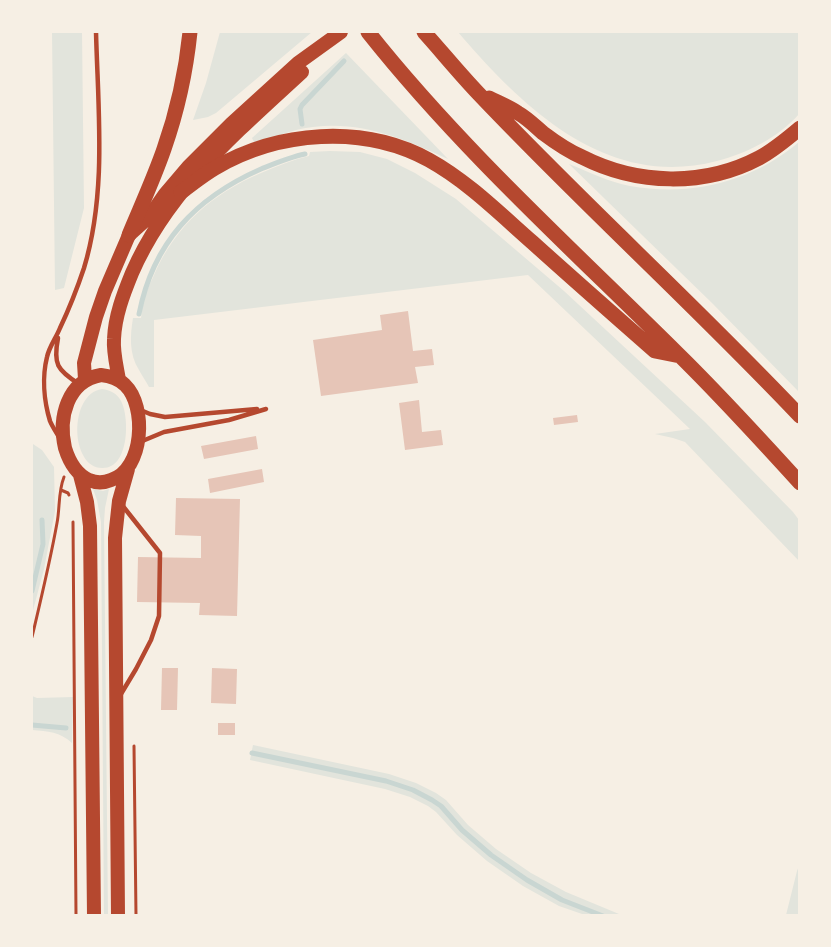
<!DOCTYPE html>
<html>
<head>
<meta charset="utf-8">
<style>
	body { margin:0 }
	#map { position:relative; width:831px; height:947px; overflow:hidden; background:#f6efe4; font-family:"Roboto Serif",serif }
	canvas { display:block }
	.frame { position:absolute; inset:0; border:33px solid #f6efe4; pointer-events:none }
</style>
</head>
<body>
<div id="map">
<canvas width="831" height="947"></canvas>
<div class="frame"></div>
</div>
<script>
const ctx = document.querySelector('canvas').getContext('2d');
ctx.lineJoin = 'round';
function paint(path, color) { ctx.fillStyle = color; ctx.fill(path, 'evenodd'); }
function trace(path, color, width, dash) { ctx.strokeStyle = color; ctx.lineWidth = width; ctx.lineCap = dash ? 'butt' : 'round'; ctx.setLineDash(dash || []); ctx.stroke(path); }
const green = new Path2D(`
	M52,32H82L84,208L64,288L55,290Z
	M220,32H312L216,113L208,117L193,120L206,83Z
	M458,32H799V114C778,138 747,153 717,161C607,190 523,108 458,32Z
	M346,53L448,159C404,139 363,121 313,127C293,129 274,137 255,144L252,138Z
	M799,142V392L713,304L569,164C589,172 609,182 630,186C691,197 752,182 799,142Z
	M330,151L360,152L387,159L415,173L456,199L564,291L705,422L793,512L799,520V561L685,442L673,438L655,434L690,429L528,275L154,320V387H149C146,381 142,376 139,370C129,354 130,336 133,318H141C142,311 143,303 145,296C147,289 151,282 154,275C176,225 212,194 261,173C277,166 292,160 309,156L310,152Z
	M32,385L33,444L42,450L54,467L55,511L44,569L32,614Z
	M102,389C110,390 117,393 121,401C130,418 129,468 103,468C70,469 68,394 102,389Z
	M93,489L103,491L109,489L105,508L104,522L108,916L104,915L101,522L97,500Z
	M32,696L37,698L73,697L72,743C60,732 48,731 32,730Z
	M253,745L389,774L416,783L436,793L446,800L468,825L496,849L531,873L566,892L619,914L629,915H585L559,906L523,886L487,861L457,835L436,812L428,806L410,797L385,789L250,760Z
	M799,866V915H786L797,871Z`);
const stream = new Path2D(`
	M302,124L300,109L302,105L344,61
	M139,314C153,243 195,198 261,169C276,163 290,157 305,154
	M32,591L43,544L42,520
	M32,725L66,728
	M252,753L386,781L413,790L432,800L441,806L462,830L491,855L527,880L562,900L603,916`);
const building = new Path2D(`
	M408,311L413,351L432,349L434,365L415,367L418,383L321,396L313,340L382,330L380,315Z
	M419,400L422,432L441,430L443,445L405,450L399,403Z
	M577,415L578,422L554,425L553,418Z
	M256,436L258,449L204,459L201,446Z
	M262,469L264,482L210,493L208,479Z
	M176,498L240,499L237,616L199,615L200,603L137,602L138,557L201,558V536L175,535Z
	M162,668H178L177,710H161Z
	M212,668L237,669L236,704L211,703Z
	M218,723H235V735H218Z`);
const path = new Path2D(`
	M61,490L68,493L69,495
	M73,522L76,916
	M32,637C41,599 50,562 57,523C60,508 58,492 64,477
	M134,746L136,916`);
const service = new Path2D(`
	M58,338C53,364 57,370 79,384
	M138,409L150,414L165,417L257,409
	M59,437C56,432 52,426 50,421C44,401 42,377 47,357C49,347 56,338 60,328C69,309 77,289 84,268C107,192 98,110 96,32
	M140,442L164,432L229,420L266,409
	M121,694L136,669L151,640L159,616L160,553L122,505`);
const trunk = new Path2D(`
	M101,375C110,376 118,378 125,385C147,406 144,470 111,480C104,483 96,483 89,480C76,474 69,461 65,448C58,418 67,381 101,375Z
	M85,379L84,363L96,317L105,291L129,235L149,217L165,194L188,167L231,124L298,63L341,32
	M119,380C117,367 113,353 114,339C115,316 123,295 132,273C168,190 237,132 302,72
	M80,475L87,502L90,526L94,916
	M118,916L115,538L119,501L128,469`);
const motorway = new Path2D(`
	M368,32C460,148 572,249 677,353C720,395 760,439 800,483
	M424,32C442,52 459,73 478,93C582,203 695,305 800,416
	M489,98C499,103 509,107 518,113C527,118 535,126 543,133C555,142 568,151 582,157C637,185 704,187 759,158C774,150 787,139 800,128
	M181,192C192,184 203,175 215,168C278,131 363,124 429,160C467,181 499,213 532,242C573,279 614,315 655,351L680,356
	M129,235C141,206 154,178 164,149C177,112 186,71 190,32`);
paint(green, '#e2e4dc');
trace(stream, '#c9d6d2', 5);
paint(building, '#e6c5b7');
trace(path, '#b5482f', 3);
trace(service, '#b5482f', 4.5);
trace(trunk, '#b5482f', 14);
trace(motorway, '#b5482f', 15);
</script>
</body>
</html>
